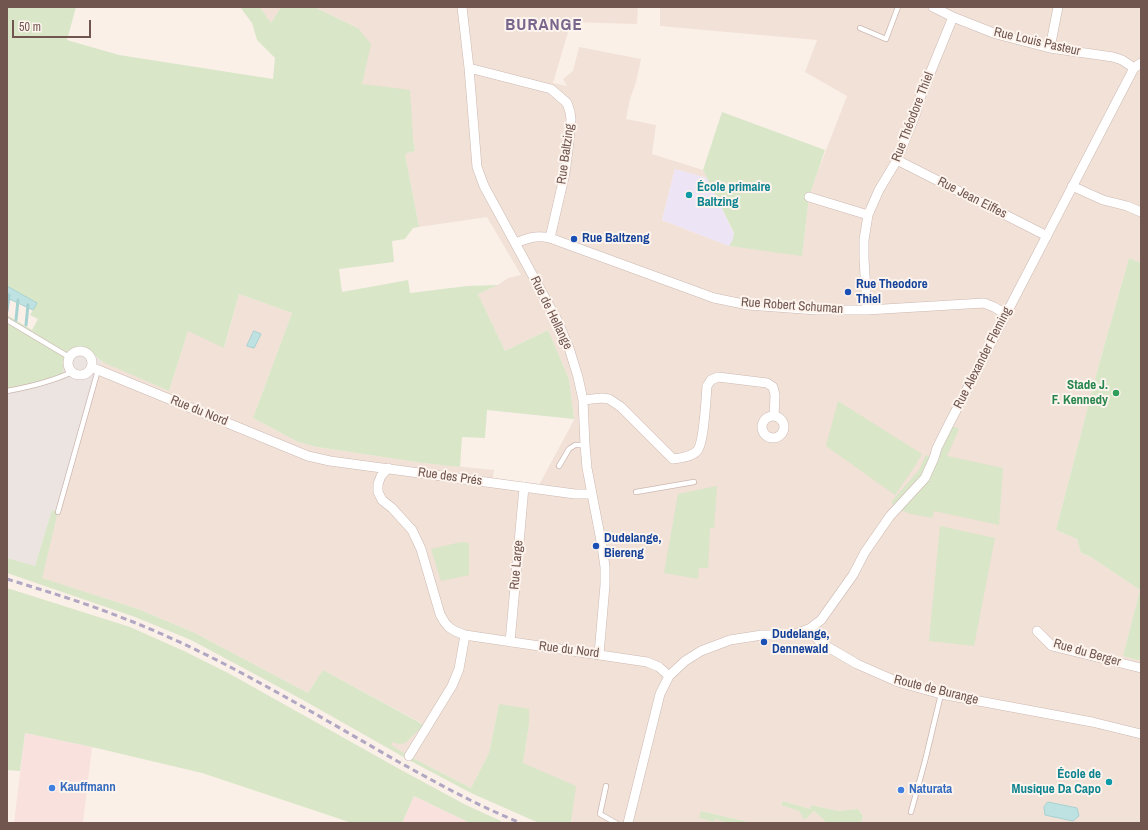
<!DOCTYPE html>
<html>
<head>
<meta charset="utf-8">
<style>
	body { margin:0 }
	#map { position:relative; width:1148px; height:830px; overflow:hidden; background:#faf0e8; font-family:"Archivo Narrow",sans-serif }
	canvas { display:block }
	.frame { position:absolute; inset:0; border:8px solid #71554f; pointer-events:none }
	.scale { position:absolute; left:12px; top:20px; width:79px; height:18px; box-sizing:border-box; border:2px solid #71554f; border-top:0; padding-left:5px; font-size:12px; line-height:14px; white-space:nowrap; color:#71554f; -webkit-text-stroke:3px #fdf4ee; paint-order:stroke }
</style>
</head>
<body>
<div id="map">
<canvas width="1148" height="830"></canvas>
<div class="frame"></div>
<div class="scale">50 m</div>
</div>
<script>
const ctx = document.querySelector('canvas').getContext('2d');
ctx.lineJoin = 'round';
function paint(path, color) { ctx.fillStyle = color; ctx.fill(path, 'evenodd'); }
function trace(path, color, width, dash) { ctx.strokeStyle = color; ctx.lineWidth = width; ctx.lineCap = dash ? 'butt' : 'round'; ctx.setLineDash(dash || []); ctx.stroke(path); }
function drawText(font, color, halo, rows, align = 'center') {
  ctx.font = font + ' "Archivo Narrow",sans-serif'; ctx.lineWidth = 4; ctx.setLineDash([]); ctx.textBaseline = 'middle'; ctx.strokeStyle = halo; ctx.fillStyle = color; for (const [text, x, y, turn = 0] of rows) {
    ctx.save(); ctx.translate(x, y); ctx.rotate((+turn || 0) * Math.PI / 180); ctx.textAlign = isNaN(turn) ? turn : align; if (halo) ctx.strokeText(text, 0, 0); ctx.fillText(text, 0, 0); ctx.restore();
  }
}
const residential = new Path2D(`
	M260,7H281L271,23Z
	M314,7H638L637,24L571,22L553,83L567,86L563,79L573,71L579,47L641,59L636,82L630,99L626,119L656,125L652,154L703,170L707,178L675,169L662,220L729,246L802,255L809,197L818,171L847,96L805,72L817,40L660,26V7H1141V263L1129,258L1098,368L1056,530L1077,539L1081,553L1091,557L1140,590L1123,656L1141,661V823H861L863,816L858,809L838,811L811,805L810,809L783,801L781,805L799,811L806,819L814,811L827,823H753L701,811L700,818L714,822L715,819L727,823H573L523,763L529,725L499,704L489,753L471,788L409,756L390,745L392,742L423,724L323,670L308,693L195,633L138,609L41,578L71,463L98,370L102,361L169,391L188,331L225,346L239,294L292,313L253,418L298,442L317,447L423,463L494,470L493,478L539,485L574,420L569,379L548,330L505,351L478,294L498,285L508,278L521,275L487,217L419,227L405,154L415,151L413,139L362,84L358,28Z`);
const commercial = new Path2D(`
	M25,733L92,747L83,823H14Z
	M414,796L470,823H402Z`);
const industrial = new Path2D(`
	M78,348H83L89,349L102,361L98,370L58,512L52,510L35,566L7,558V391L64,358L68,353L72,350Z`);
const education = new Path2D(`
	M675,169L707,178L734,234L733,239L729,246L662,220Z`);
const green = new Path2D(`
	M7,7H76L67,40L119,55L273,79L275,58L257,40L252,23L240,7H260L271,23L281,7H314L358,28L371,44L362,84L410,90L413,139L415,151L405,154L419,227L413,228L405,239L392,241L394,262L339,269L342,292L408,280L410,293L467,286L498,285L478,294L505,351L548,330L569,379L574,419L487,410L485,438L462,437L460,467L423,463L317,447L298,442L253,418L292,313L239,294L224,348L188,331L169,391C153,384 137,377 121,370C115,367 107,365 102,361C94,356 90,346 79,348C62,349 64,363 63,376L7,391V315L32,330L38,319L30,315L37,303L7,286Z
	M722,112L825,150L809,197L802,256L729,246L733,239L734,233L703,170Z
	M1129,258L1141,263V661L1123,656L1140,590L1091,557L1081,553L1077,539L1056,530L1098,368Z
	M838,401L922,454L915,466L895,495L826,446Z
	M949,424L959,429L947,456L1003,468L999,525L934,511L932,518L911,514L893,507L892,501L919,470L926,455L934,458Z
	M717,486L714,528H710L708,568H699L698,579L664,573L678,494Z
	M52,510L58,512L42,578L138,609L195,633L308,693L323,670L424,725L405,743L399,744L392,742L391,745L409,756L471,788L489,753L499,704L529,709V725L523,763L576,786L571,822L573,823H539L471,793L407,759L303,700L191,640L135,617L7,573V558L35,566Z
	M940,526L995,538L974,646L929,641Z
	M461,542L469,543V575L441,581L431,549Z
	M7,588L130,627L184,651L230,674L403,771L466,805L501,821L500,823H470L414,796L402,823H352L202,773L92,747L25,733L20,771L7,770Z
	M783,801L810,809L811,805L838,811L858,809L863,816L861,823H827L814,811L806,819H804L799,811L781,805Z
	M701,811L753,823H727L715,819L714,822L699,818Z`);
const water = new Path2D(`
	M7,286L37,303L33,310L7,298Z
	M254,331L261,334L254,348L247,346Z
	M1048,802L1077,808L1079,816L1073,821L1045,815L1044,807Z`);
const stream = new Path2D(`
	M7,311L9,295
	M16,320L18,300
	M26,325L28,305`);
const service = new Path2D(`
	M860,28L886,39L898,7
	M7,320L69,357
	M7,391C29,387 51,382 72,372
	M559,466L569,449L575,445H585
	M636,492L694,482
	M58,512L98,370
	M606,786L600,814L616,823
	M911,812L925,761L941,694`);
const minor = new Path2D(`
	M462,7L469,68L477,167L484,186L557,320L569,348L578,377L583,400L585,445L587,468L602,546L605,567V585L599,654
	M933,7L953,17L996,34L1050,48L1113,57L1122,60L1134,68
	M1050,48L1058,7
	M469,68L551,89L567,103L570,112L571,119L568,150L565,173L550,238
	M897,160L1047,236
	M1072,186L1103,200L1127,206L1141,212
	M809,197L868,215
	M515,243C529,238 534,235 550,238L714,298L748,305L817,310H867L984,303L994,307L1006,314
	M867,310L864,258V240L868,215L879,190L897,160L916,113L918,103L953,17
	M68 363a12 12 0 1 1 24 0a12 12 0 1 1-24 0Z
	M91,367L308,456L330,461L575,494H592
	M583,400L602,398L609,399L621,407L673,459C681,458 691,457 697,451C704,444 706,398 707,386L711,380L718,377L767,383L773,387L775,395L774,416
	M762 427a11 11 0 1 1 22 0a11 11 0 1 1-22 0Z
	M388,468L381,476L378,484V492L382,500L392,508L412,530L421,549L440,614C447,628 451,630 465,635L647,662L659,667L669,676
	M809,629L821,643L857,664L898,682L941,694L1092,722L1141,734
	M1037,631L1052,646L1141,668
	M510,642L524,487
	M409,756L452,686L459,669L465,635
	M628,823L660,694L669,676L685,661L701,651L730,640L762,635H792L809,629L821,620L853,575L865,552L890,516L925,478L934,458L937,448L949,424L1134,68L1141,63`);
const rail = new Path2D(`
	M7,579C42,590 76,600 110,613C153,629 194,648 234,669C289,698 343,730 397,761C437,783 478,806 521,823`);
const markers = [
	[689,195,4,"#0f9aa8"],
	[574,239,4,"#1a4fb4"],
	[848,292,4,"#1a4fb4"],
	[1116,393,4,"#2e9e5b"],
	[596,546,4,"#1a4fb4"],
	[764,642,4,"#1a4fb4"],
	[1109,782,4,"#0f9aa8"],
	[52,788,4,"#3f7fe0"],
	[901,790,4,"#3f7fe0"]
];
const streetNames = [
	["Rue Louis Pasteur",1037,42,13],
	["Rue Théodore Thiel",913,117,-69],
	["Rue Baltzing",566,154,-82],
	["Rue Jean Eiffes",972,198,27],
	["Rue Robert Schuman",792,306,4],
	["Rue de Hellange",551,313,64],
	["Rue Alexander Fleming",983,358,-63],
	["Rue du Nord",199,411,22],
	["Rue des Prés",450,477,8],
	["Rue Large",517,565,-85],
	["Rue du Nord",569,650,7],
	["Rue du Berger",1087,653,16],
	["Route de Burange",936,690,14]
];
const cultureNames = [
	["École primaire",697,188],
	["Baltzing",697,203],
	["École de",1101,775,"right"],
	["Musique Da Capo",1101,790,"right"]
];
const transitNames = [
	["Rue Baltzeng",582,239],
	["Rue Theodore",856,285],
	["Thiel",856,300],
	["Dudelange,",604,539],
	["Biereng",604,554],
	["Dudelange,",772,635],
	["Dennewald",772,650]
];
const leisureNames = [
	["Stade J.",1108,386],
	["F. Kennedy",1108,401]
];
const shopNames = [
	["Kauffmann",60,788],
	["Naturata",909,790]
];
const districtNames = [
	["BURANGE",544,25]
];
paint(residential, '#f1e1d7');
paint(commercial, '#f9e1dd');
paint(industrial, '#ebe4e1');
paint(education, '#ede4f6');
paint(green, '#d9e6c8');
paint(water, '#bee2e1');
trace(water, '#a6d2d2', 1);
trace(stream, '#a6d2d2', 3);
trace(service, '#cdb9b2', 6);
trace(minor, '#cdb9b2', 10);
trace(service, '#fff', 4.5);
trace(minor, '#fff', 9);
trace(rail, '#b1a7c3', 3, [6, 4]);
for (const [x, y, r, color] of markers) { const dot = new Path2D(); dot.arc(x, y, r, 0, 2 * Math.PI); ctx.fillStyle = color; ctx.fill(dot); trace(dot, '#fdf4ee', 1.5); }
drawText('13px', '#71554f', '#fdf4ee', streetNames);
drawText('bold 13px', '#0d838f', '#fdf4ee', cultureNames, 'left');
drawText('bold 13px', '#164399', '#fdf4ee', transitNames, 'left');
drawText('bold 13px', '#27864d', '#fdf4ee', leisureNames, 'right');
drawText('bold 13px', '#366cbe', '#fdf4ee', shopNames, 'left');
ctx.letterSpacing = '1px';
drawText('bold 17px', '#7a668d', '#fdf4ee', districtNames);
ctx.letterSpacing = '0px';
</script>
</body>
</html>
